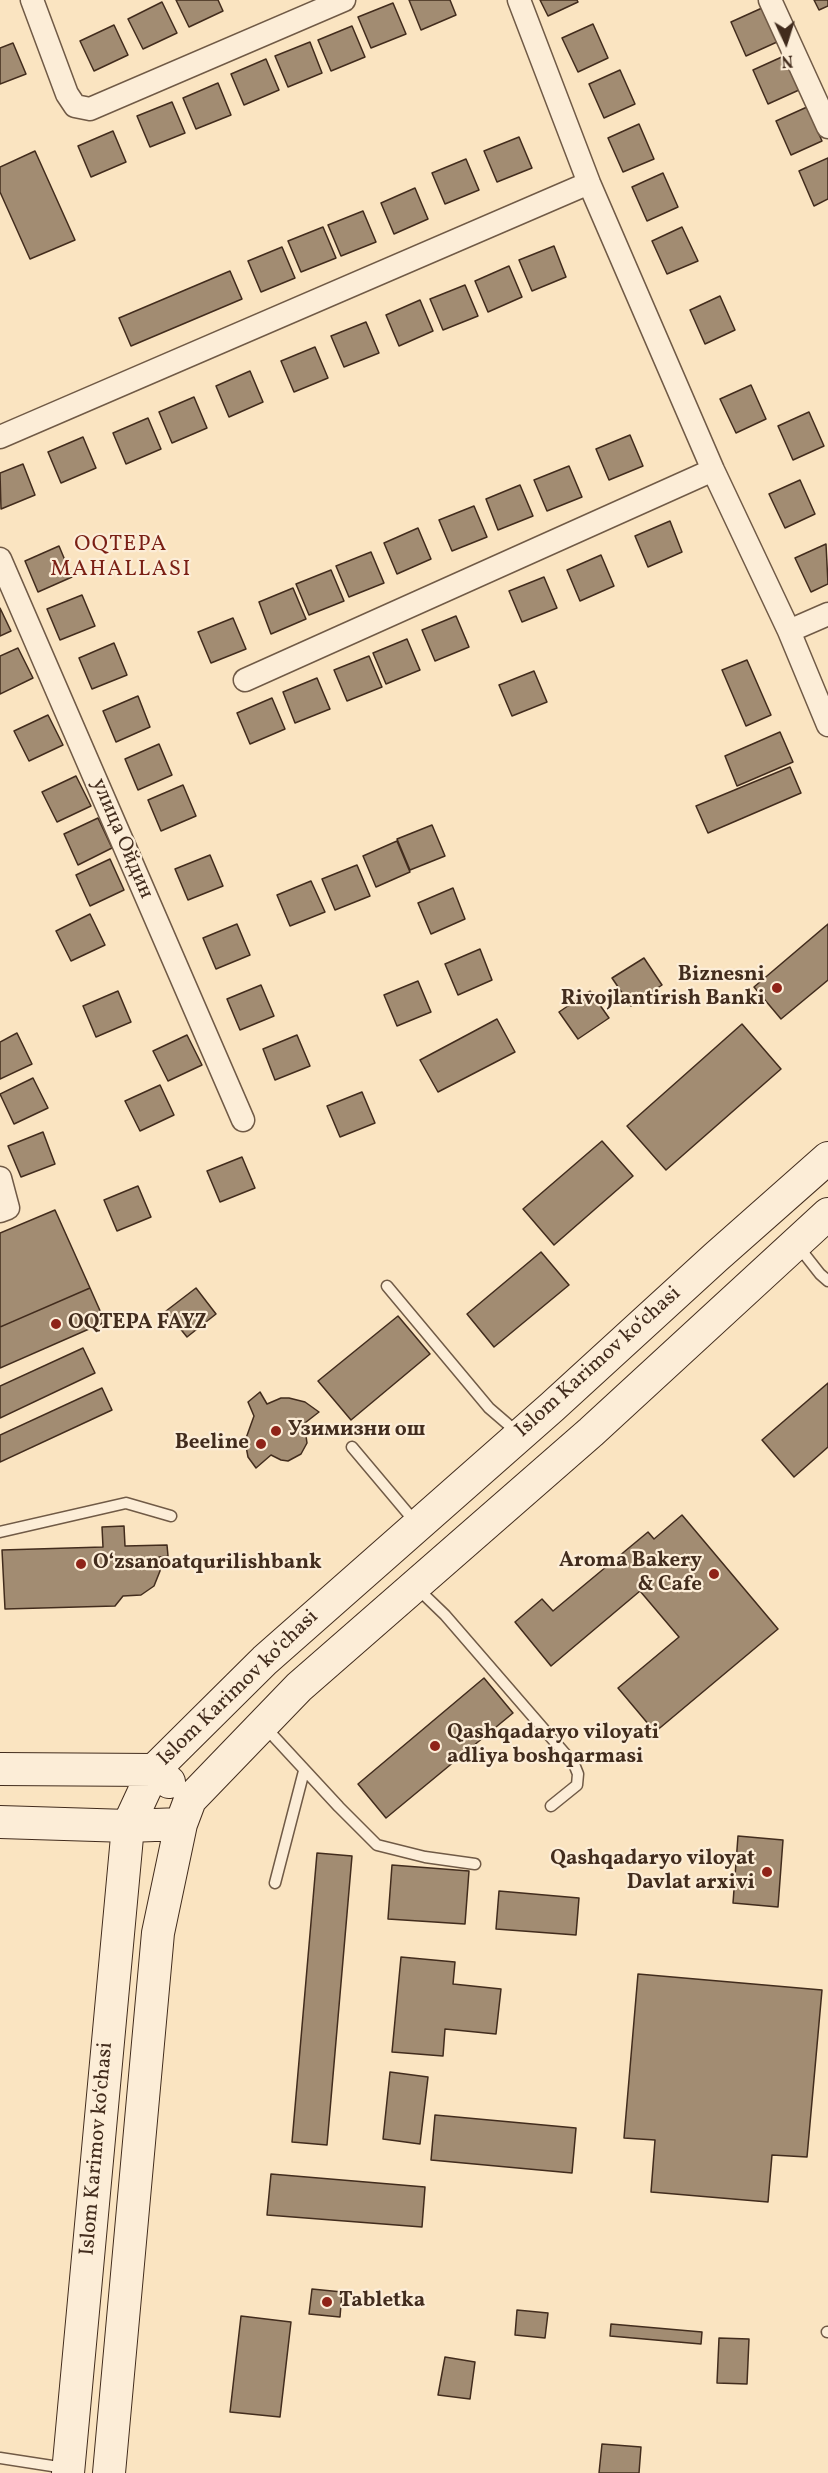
<!DOCTYPE html>
<html>
<head>
<meta charset="utf-8">
<style>
	body { margin:0 }
	#map { position:relative; width:828px; height:2473px; overflow:hidden; background:#fae4c1; font-family:Vollkorn,serif }
	canvas { display:block }
	.north { position:absolute; left:756px; top:12px; width:60px; height:60px; -webkit-text-stroke:4px #fcedd7; paint-order:stroke; rotate:176deg; font-size:16px; font-weight:700; line-height:24px; text-align:center; color:#422c1d }
	.north::after { content:''; display:block; margin:auto; width:21px; height:27px; background:#422c1d; clip-path:polygon(50% 0,100% 100%,50% 72%,0 100%) }
</style>
</head>
<body>
<div id="map">
<canvas width="828" height="2473"></canvas>
<div class="north">N</div>
</div>
<script>
const ctx = document.querySelector('canvas').getContext('2d');
ctx.lineJoin = 'round';
function paint(path, color) { ctx.fillStyle = color; ctx.fill(path, 'evenodd'); }
function trace(path, color, width, dash) { ctx.strokeStyle = color; ctx.lineWidth = width; ctx.lineCap = dash ? 'butt' : 'round'; ctx.setLineDash(dash || []); ctx.stroke(path); }
function drawText(font, color, halo, rows, align = 'center') {
  ctx.font = font + ' Vollkorn,serif'; ctx.lineWidth = 4.5; ctx.setLineDash([]); ctx.textBaseline = 'middle'; ctx.strokeStyle = halo; ctx.fillStyle = color; for (const [text, x, y, turn = 0] of rows) {
    ctx.save(); ctx.translate(x, y); ctx.rotate((+turn || 0) * Math.PI / 180); ctx.textAlign = isNaN(turn) ? turn : align; if (halo) ctx.strokeText(text, 0, 0); ctx.fillText(text, 0, 0); ctx.restore();
  }
}
const building = new Path2D(`
	M176,0H218L223,11L189,27Z
	M409,0H450L456,15L421,30Z
	M540,0H577L578,2L548,16Z
	M814,0H828V6L819,10Z
	M162,2L177,33L143,49L128,19Z
	M393,3L406,34L371,48L358,17Z
	M762,8L777,42L746,56L731,22Z
	M593,24L608,58L578,72L562,38Z
	M114,25L128,55L94,71L80,41Z
	M352,26L365,57L331,71L318,40Z
	M310,42L322,73L288,87L275,56Z
	M13,43L26,74L0,84V48Z
	M784,56L799,90L768,104L753,70Z
	M266,59L279,90L244,105L231,74Z
	M620,70L635,104L604,118L589,84Z
	M218,83L231,115L196,129L183,98Z
	M172,102L185,133L150,147L137,116Z
	M807,107L822,141L791,155L776,121Z
	M639,124L654,159L623,172L608,138Z
	M113,131L126,162L91,177L78,146Z
	M519,137L532,168L497,182L484,151Z
	M35,151L75,240L30,259L0,192V167Z
	M828,158V199L814,206L799,171Z
	M466,159L479,190L445,204L432,173Z
	M663,173L678,207L647,221L632,187Z
	M415,188L428,219L394,234L381,203Z
	M363,211L376,242L341,256L328,225Z
	M323,227L336,258L301,272L288,241Z
	M682,227L698,261L667,274L652,241Z
	M554,246L566,277L532,291L519,260Z
	M282,247L295,278L261,292L248,261Z
	M509,266L522,297L488,312L475,281Z
	M230,271L242,299L131,346L119,318Z
	M465,285L478,316L443,330L430,299Z
	M720,296L735,330L705,344L690,310Z
	M420,300L433,331L399,346L386,315Z
	M366,322L379,353L344,367L331,336Z
	M315,347L328,378L294,392L281,361Z
	M250,371L263,402L229,417L216,386Z
	M751,385L766,419L736,433L720,399Z
	M194,397L207,428L172,443L159,412Z
	M809,412L824,446L793,460L778,426Z
	M148,418L161,449L126,464L113,433Z
	M630,435L643,466L609,480L596,449Z
	M83,437L96,468L61,483L48,452Z
	M23,464L35,495L1,509L0,473Z
	M569,466L582,497L547,511L534,480Z
	M800,480L815,514L785,528L769,494Z
	M520,485L533,516L498,530L486,499Z
	M474,506L487,537L452,551L439,520Z
	M670,521L682,552L648,567L635,536Z
	M418,528L431,559L397,574L384,543Z
	M826,544L828,584L811,592L795,558Z
	M59,546L72,577L38,592L25,561Z
	M371,552L384,583L349,597L336,566Z
	M601,555L614,586L580,601L567,570Z
	M331,570L344,601L309,615L296,584Z
	M544,577L557,608L522,622L509,591Z
	M293,588L306,619L271,634L259,602Z
	M82,595L95,626L60,640L47,609Z
	M0,608L11,631L0,636Z
	M456,616L469,647L435,661L422,630Z
	M233,618L246,649L211,663L198,632Z
	M407,639L420,670L386,684L373,653Z
	M114,643L127,675L92,689L79,658Z
	M18,648L33,678L0,694V656Z
	M369,656L382,687L347,701L334,670Z
	M747,660L771,715L746,726L722,670Z
	M534,671L547,702L512,716L499,685Z
	M317,678L330,709L295,723L283,692Z
	M138,696L150,727L116,742L103,711Z
	M272,698L285,729L250,744L237,713Z
	M48,715L63,745L29,761L14,731Z
	M780,732L793,762L737,786L725,756Z
	M159,744L172,775L138,790L125,759Z
	M790,767L801,793L708,833L696,806Z
	M76,776L91,806L57,822L42,792Z
	M183,785L196,816L161,831L148,800Z
	M98,818L112,848L78,865L64,834Z
	M432,825L445,856L410,870L397,839Z
	M397,841L410,872L376,887L363,856Z
	M210,855L223,886L188,900L175,869Z
	M110,859L124,890L90,906L76,875Z
	M357,865L370,896L335,910L322,879Z
	M311,881L325,912L290,926L277,895Z
	M453,888L465,919L431,934L418,903Z
	M90,914L105,945L71,961L56,931Z
	M237,924L250,955L216,969L203,938Z
	M828,924V980L781,1019L754,987Z
	M480,949L492,980L458,995L445,964Z
	M644,958L662,985L631,1006L612,978Z
	M418,981L431,1012L397,1026L384,995Z
	M261,985L274,1016L240,1030L227,999Z
	M118,991L131,1022L96,1037L83,1006Z
	M590,991L609,1018L578,1039L559,1012Z
	M497,1019L515,1052L438,1092L420,1060Z
	M742,1024L781,1069L666,1170L627,1126Z
	M17,1033L32,1064L0,1079V1042Z
	M187,1035L202,1065L168,1081L153,1051Z
	M297,1035L310,1066L275,1080L263,1049Z
	M33,1078L48,1108L14,1124L0,1094Z
	M160,1085L174,1115L140,1131L125,1101Z
	M362,1092L375,1123L340,1137L327,1106Z
	M43,1132L55,1164L21,1177L8,1146Z
	M602,1141L633,1176L554,1245L523,1209Z
	M242,1157L255,1188L220,1202L207,1171Z
	M138,1186L151,1217L117,1231L104,1200Z
	M55,1210L90,1288L0,1327V1233Z
	M541,1252L569,1285L494,1347L467,1314Z
	M90,1288L105,1322L0,1368V1327Z
	M196,1288L216,1314L187,1337L166,1311Z
	M398,1316L430,1354L351,1420L318,1381Z
	M83,1348L95,1373L0,1418V1386Z
	M828,1383V1447L794,1477L762,1440Z
	M102,1388L112,1410L0,1462V1435Z
	M260,1392L267,1404L281,1398H289L305,1402L319,1412L301,1426L306,1436L307,1443L301,1454L288,1461L281,1460L271,1455L256,1468L248,1457L245,1441L254,1416L248,1402Z
	M682,1515L778,1629L655,1732L618,1688L679,1637L640,1591L551,1666L515,1622L542,1599L553,1611L648,1532L654,1539Z
	M124,1526L125,1546L167,1545L168,1556L159,1557L160,1571L154,1586L141,1595L123,1596L115,1606L5,1609L2,1550L103,1547L102,1527Z
	M484,1678L513,1713L386,1818L358,1784Z
	M738,1836L783,1840L778,1907L733,1903Z
	M317,1853L352,1856L327,2145L292,2142Z
	M392,1865L469,1871L465,1924L388,1919Z
	M499,1891L579,1898L576,1935L496,1929Z
	M401,1957L455,1962L453,1984L501,1989L496,2034L445,2029L443,2056L392,2052Z
	M638,1974L822,1990L807,2157L772,2155L768,2202L651,2192L655,2140L624,2138Z
	M390,2072L428,2077L420,2144L383,2139Z
	M435,2115L576,2128L572,2173L431,2160Z
	M271,2174L425,2187L422,2227L267,2215Z
	M312,2289L342,2292L340,2317L309,2314Z
	M517,2310L548,2313L545,2338L515,2335Z
	M241,2316L291,2322L280,2417L230,2412Z
	M611,2324L702,2332L701,2344L610,2336Z
	M719,2338L749,2339L747,2384L717,2383Z
	M445,2357L475,2362L470,2399L438,2395Z
	M602,2444L641,2447L639,2473H599Z`);
const lane = new Path2D(`
	M798,1246L820,1274L828,1281
	M387,1286L489,1408L518,1433
	M352,1447L416,1523
	M0,1532L126,1503L171,1516
	M417,1588L445,1615L574,1764L578,1774L577,1785L551,1806
	M265,1727L339,1807L377,1845L425,1857L475,1864
	M275,1883L304,1771
	M827,2332H828
	M0,2458L65,2468`);
const street = new Path2D(`
	M32,0L67,94L75,106L90,109L344,0
	M519,0L589,183L713,470L789,631L828,725
	M770,0L828,127
	M0,437L589,183
	M0,559L243,1120
	M789,631L828,614
	M245,680L713,470
	M0,1178L8,1208L0,1211`);
const secondary = new Path2D(`
	M0,1769L154,1770L169,1782
	M0,1822L128,1826L181,1824
	M68,2473L128,1826L154,1770L265,1660L552,1407L716,1257L828,1158
	M109,2473L158,1933L181,1824L190,1800L299,1687L591,1432L828,1214`);
const markers = [
	[777,988,6,"#8f2418"],
	[56,1324,6,"#8f2418"],
	[276,1431,6,"#8f2418"],
	[261,1444,6,"#8f2418"],
	[81,1564,6,"#8f2418"],
	[714,1574,6,"#8f2418"],
	[435,1746,6,"#8f2418"],
	[767,1872,6,"#8f2418"],
	[327,2302,6,"#8f2418"]
];
const streetNames = [
	["улица Ойдин",121,839,67],
	["Islom Karimov ko‘chasi",599,1363,-42],
	["Islom Karimov ko‘chasi",239,1689,-44],
	["Islom Karimov ko‘chasi",98,2149,-85]
];
const poiNames = [
	["Biznesni",765,976,"right"],
	["Rivojlantirish Banki",765,1000,"right"],
	["OQTEPA FAYZ",68,1324],
	["Узимизни ош",288,1431],
	["Beeline",249,1444,"right"],
	["Aroma Bakery",702,1562,"right"],
	["& Cafe",702,1586,"right"],
	["Oʻzsanoatqurilishbank",93,1564],
	["Qashqadaryo viloyati",447,1734],
	["adliya boshqarmasi",447,1758],
	["Qashqadaryo viloyat",755,1860,"right"],
	["Davlat arxivi",755,1884,"right"],
	["Tabletka",339,2302]
];
const neighbourhoodNames = [
	["OQTEPA",121,546],
	["MAHALLASI",121,571]
];
paint(building, '#a28c72');
trace(building, '#422c1d', 1.5);
trace(lane, '#705a46', 13);
trace(street, '#705a46', 25);
trace(secondary, '#422c1d', 34);
trace(lane, '#fcedd7', 10);
trace(street, '#fcedd7', 22);
trace(secondary, '#fcedd7', 32);
for (const [x, y, r, color] of markers) { const dot = new Path2D(); dot.arc(x, y, r, 0, 2 * Math.PI); ctx.fillStyle = color; ctx.fill(dot); trace(dot, '#fcedd7', 2); }
drawText('21px', '#422c1d', '#fcedd7', streetNames);
drawText('bold 21px', '#422c1d', '#fcedd7', poiNames, 'left');
ctx.letterSpacing = '1.5px';
drawText('22px', '#7a1f14', '#fcedd7', neighbourhoodNames);
ctx.letterSpacing = '0px';
</script>
</body>
</html>
